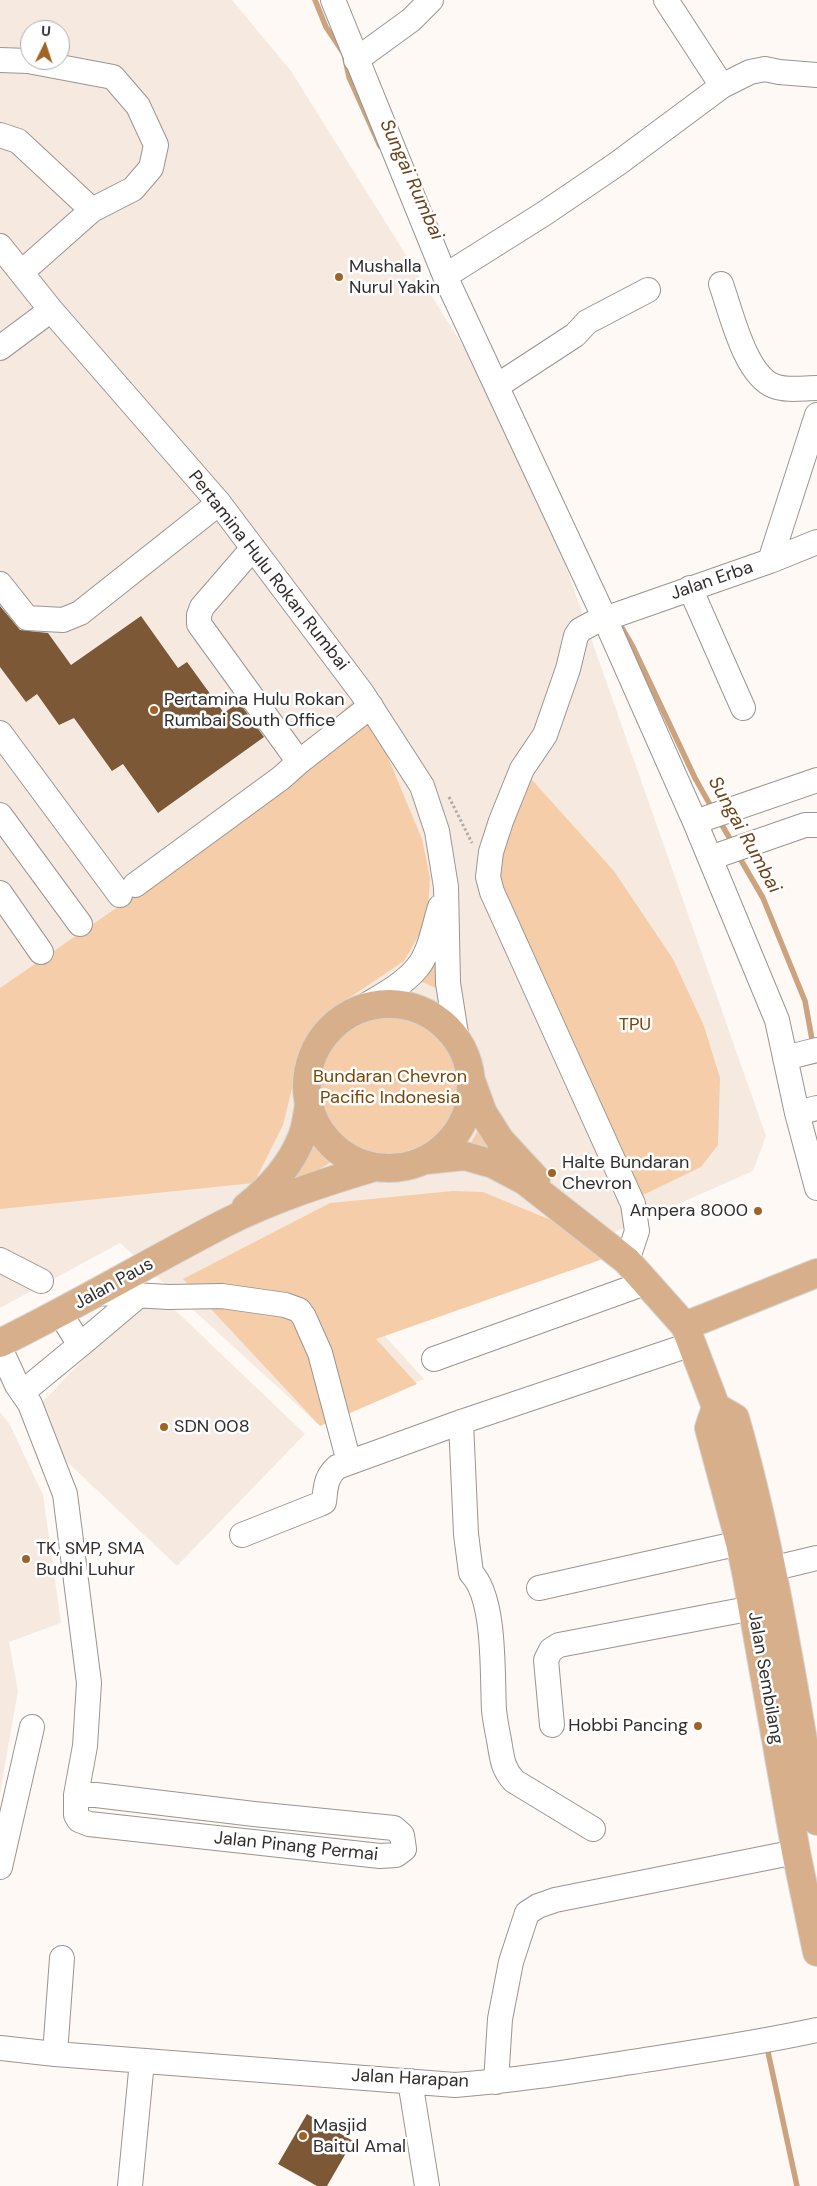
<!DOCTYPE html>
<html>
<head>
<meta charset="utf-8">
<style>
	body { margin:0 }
	#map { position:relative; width:817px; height:2186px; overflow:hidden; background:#fef9f4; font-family:"DM Sans",sans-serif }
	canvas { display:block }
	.north { position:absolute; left:20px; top:20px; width:50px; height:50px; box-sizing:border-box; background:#fff; border:1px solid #acabab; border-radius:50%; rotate:4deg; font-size:14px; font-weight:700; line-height:20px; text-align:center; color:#302d2c }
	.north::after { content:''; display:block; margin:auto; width:18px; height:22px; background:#9f6425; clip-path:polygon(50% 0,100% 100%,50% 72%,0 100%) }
</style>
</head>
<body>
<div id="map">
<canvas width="817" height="2186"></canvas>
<div class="north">U</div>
</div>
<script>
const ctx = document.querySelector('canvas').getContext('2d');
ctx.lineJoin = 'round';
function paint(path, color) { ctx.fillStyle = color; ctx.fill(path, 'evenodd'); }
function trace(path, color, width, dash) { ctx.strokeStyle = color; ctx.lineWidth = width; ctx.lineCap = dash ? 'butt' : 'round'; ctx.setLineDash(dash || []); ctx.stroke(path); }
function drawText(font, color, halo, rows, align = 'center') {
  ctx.font = font + ' "DM Sans",sans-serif'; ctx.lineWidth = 5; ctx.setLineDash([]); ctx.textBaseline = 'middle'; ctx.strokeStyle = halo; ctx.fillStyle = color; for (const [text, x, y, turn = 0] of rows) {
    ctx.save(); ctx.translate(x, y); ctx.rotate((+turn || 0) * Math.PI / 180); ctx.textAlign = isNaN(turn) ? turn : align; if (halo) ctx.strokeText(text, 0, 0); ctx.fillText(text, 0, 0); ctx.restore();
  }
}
const built = new Path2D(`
	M0,0H232L291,71L521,439L766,1136L753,1171L383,1334L424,1379L318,1424L120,1243L0,1308ZM30,30H60V60H30Z
	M152,1288L305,1434L177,1566L24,1421Z
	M0,1412L10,1425L43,1495L61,1623L9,1642L18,1691L0,1793Z`);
const green = new Path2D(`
	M358,697L382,743L422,839L430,878L427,921L404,961L331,1010L310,1030L301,1052L283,1125L254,1183L0,1209V988L160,878Z
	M524,771L614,871L673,959L704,1026L720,1078L718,1145L701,1167L643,1195L491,862Z
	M440,928V990L418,980Z
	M319 1088a71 71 0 1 1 142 0a71 71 0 1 1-142 0Z
	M481,1125L502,1151L470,1144Z
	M312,1137L333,1161L271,1198Z
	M453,1191L483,1192L563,1225L603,1259L376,1339L417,1384L320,1426L183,1279L330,1203Z`);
const stream = new Path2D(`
	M315,0L326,27L344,54L349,77L380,146
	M622,628L633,647L695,778L713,810
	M719,820L733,844
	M738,855L763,898L805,1001L813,1045
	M768,2052L797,2186`);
const building = new Path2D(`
	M0,606L20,630L48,633L71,665L141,616L178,668L187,662L224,713L239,702L264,737L158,813L123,764L112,771L74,718L59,725L37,694L26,702L0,667Z
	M307,2114L353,2141L327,2186H317L278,2164Z`);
const path = new Path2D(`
	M449,797L472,843`);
const minor = new Path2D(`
	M333,0L445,276L605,619L695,822L777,1020L797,1113L817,1188
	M666,0L722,86
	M0,60L28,61L113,77L138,106L156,145L151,168L133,189L92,210L22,272
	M356,60L411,20L431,0
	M0,135L18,141L92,210
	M0,246L51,310L219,503L362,693L422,786L437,831L446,887L448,983L457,1040
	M445,276L545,213L617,164L722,86L750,72L765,69L779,72L817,75
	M721,284C731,312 745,375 774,386C786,391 804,388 817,388
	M0,348L51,310
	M497,386L575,335L587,322L648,290
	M770,561L817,415
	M0,584L27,618L63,620L80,613L219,503
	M690,588L743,708
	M0,733L120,895
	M299,762L371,706
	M0,815L80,924
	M695,822L817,780
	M710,858L805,825H817
	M135,885L281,778L299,762L199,624V615L202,607L253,548
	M0,893L41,952
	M360,1009C379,997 402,986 417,968C430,953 434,926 440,907
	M785,1058L817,1050
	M797,1113L817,1108
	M0,1260L41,1281
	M627,1261L637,1231L633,1204L492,892L488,877L491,852L501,821L522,769L545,735L568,669L576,636L580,630L593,623L770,561L817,542
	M97,1293L169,1297L222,1296L285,1305L299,1310L304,1317L320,1353L349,1462
	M80,1345L138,1296
	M0,1348L17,1385L30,1404L65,1494L89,1683L85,1746L76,1795V1815L79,1820L89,1824L380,1856L396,1855L404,1849L402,1835L394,1828L254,1814L96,1795H76
	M434,1359L645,1283
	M29,1387L80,1345L60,1313
	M461,1422L466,1534L471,1573C496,1598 492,1674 494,1710C495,1720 497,1730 499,1740C502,1757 502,1768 514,1781L593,1829
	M242,1535L320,1504L324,1502C326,1487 325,1478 337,1467L461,1422L692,1344
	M771,1569L817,1558
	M539,1588L740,1543
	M552,1725L546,1660L551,1650L559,1645L753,1608
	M0,1867L32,1727
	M0,2048L55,2054L455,2085C512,2081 568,2072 625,2063C689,2053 753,2044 817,2030
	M55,2054L62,1958
	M410,2081L427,2186
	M496,2082L500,2019L511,1962L527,1913L538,1906L555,1900L796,1852
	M130,2186L142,2061`);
const major = new Path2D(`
	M307 1086a82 82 0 1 1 164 0a82 82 0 1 1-164 0Z
	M472,1083L483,1113L500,1140L536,1179
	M426,1160L465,1156L493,1164L525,1181L627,1261L685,1326L716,1407L735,1418C773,1550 793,1686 817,1821
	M246,1207C269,1189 290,1166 301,1139C306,1128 307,1115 309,1105
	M685,1326L817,1273
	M0,1343C76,1306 149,1262 225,1223C272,1199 325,1182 375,1167
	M716,1407L709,1428L740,1543L747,1577L796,1852L817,1952`);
const markers = [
	[339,277,5,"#9f6425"],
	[154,710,5,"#9f6425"],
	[552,1173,5,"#9f6425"],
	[758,1211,5,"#9f6425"],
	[164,1427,5,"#9f6425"],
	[26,1559,5,"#9f6425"],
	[698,1726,5,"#9f6425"],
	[303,2136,5,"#9f6425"]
];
const poiNames = [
	["Mushalla",349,267],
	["Nurul Yakin",349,288],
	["Pertamina Hulu Rokan",164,700],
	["Rumbai South Office",164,721],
	["Halte Bundaran",562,1163],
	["Chevron",562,1184],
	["Ampera 8000",748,1211,"right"],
	["SDN 008",174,1427],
	["TK, SMP, SMA",36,1549],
	["Budhi Luhur",36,1570],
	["Hobbi Pancing",688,1726,"right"],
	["Masjid",313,2126],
	["Baitul Amal",313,2147]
];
const streetNames = [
	["Pertamina Hulu Rokan Rumbai",268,571,52],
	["Jalan Erba",712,581,-19],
	["Jalan Paus",114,1284,-29],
	["Jalan Sembilang",765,1678,80],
	["Jalan Pinang Permai",296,1847,6],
	["Jalan Harapan",410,2079,3]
];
const parkNames = [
	["TPU",635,1025],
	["Bundaran Chevron",390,1077],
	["Pacific Indonesia",390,1098]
];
const waterNames = [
	["Sungai Rumbai",411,180,66],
	["Sungai Rumbai",744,835,61]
];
paint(built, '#f6eae0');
paint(green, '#f6cda9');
trace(stream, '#cba37f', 5.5);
paint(building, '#7d5836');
trace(minor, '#9a9591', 26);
trace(major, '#d6d5d5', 30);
trace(path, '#b1aca9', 3, [2.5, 2.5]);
trace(minor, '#fff', 24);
trace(major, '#d7b08b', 28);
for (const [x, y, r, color] of markers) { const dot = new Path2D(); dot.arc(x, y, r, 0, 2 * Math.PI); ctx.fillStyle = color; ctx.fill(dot); trace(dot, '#fff', 2); }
drawText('18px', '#302d2c', '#fff', poiNames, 'left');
drawText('18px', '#302d2c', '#fff', streetNames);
drawText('18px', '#784505', '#fff', parkNames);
drawText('italic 19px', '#6b431a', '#fff', waterNames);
</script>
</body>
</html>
